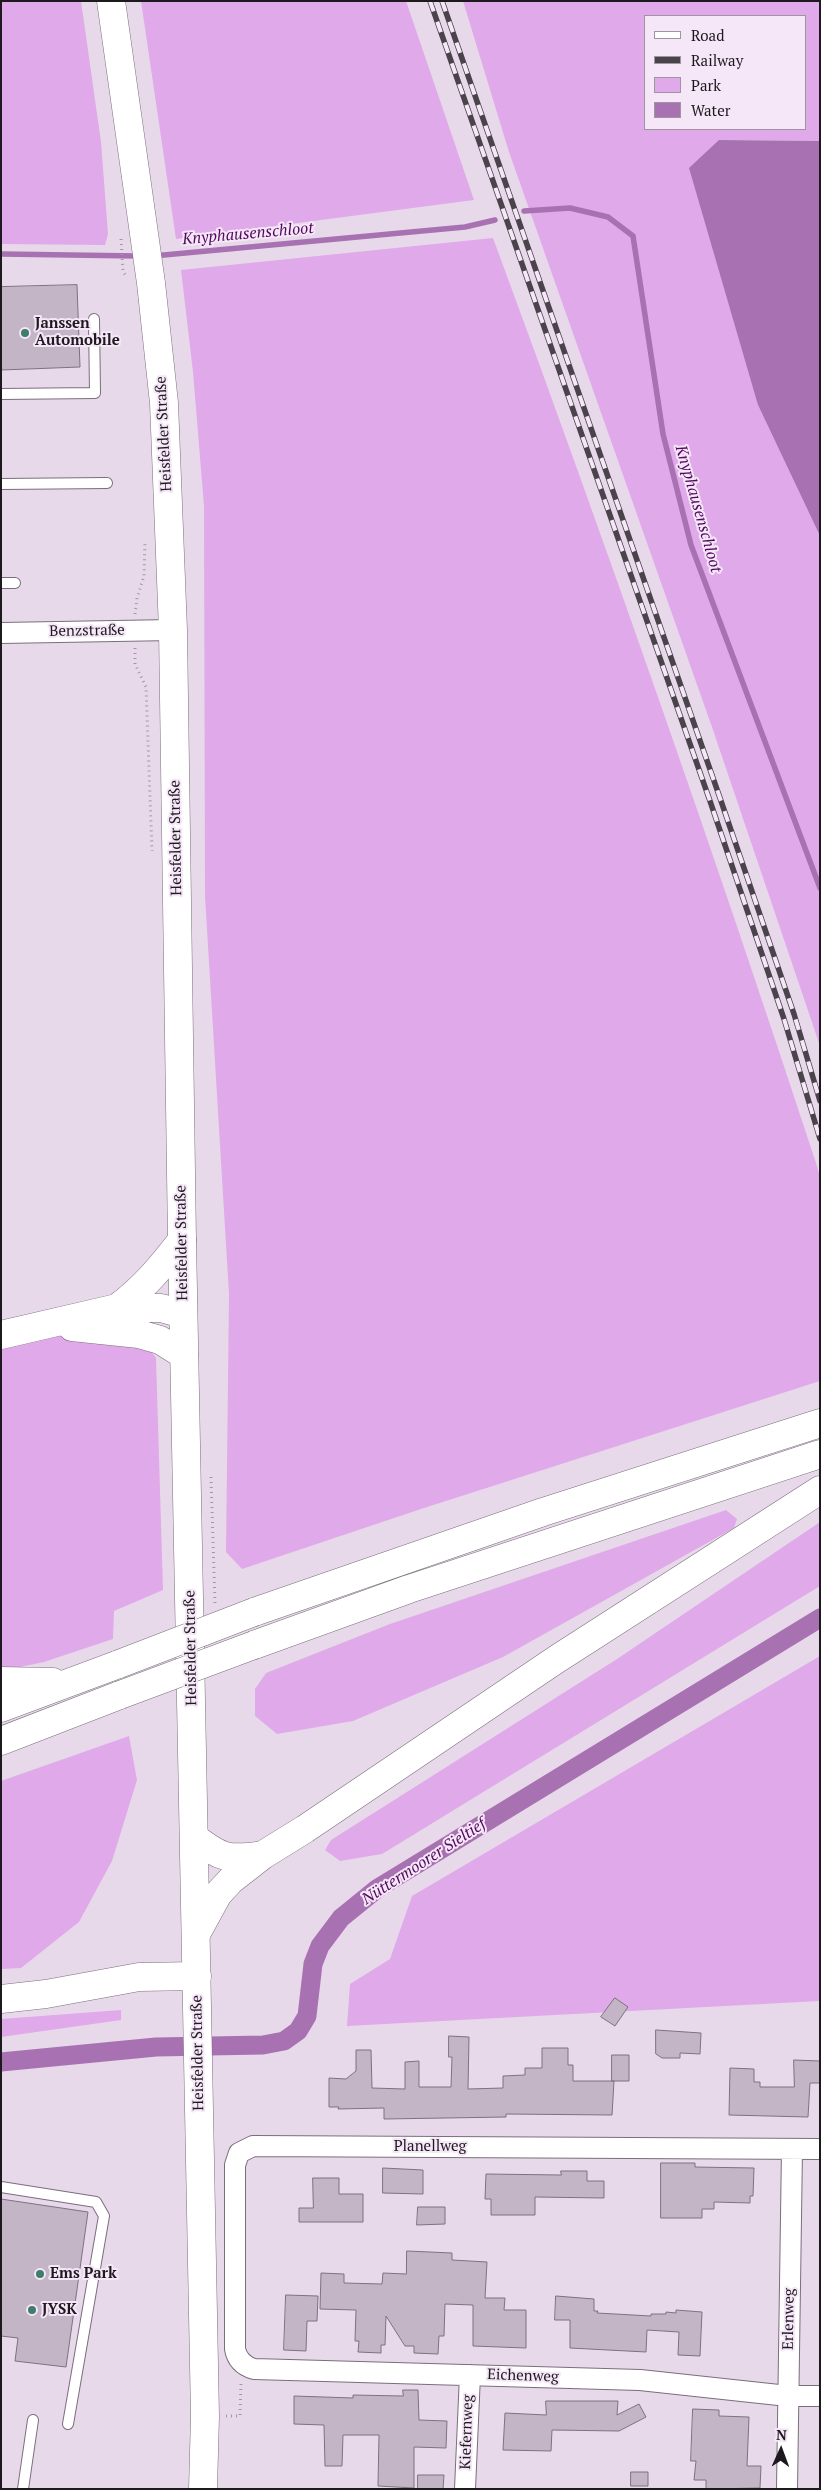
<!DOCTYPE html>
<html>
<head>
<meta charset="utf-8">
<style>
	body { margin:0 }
	#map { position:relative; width:821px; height:2490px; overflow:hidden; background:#e8d9ea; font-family:"PT Serif",serif }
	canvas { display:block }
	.frame { position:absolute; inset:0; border:2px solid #1e191f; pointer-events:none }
	.legend { position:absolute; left:644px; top:15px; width:162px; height:115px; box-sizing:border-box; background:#f5e7f7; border:1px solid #9f95a1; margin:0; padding:6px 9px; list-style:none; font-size:15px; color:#1e191f }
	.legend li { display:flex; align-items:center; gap:10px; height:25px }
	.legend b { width:25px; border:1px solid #9f95a1 }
	.north { position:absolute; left:756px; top:2425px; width:50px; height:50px; -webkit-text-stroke:4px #f5e7f7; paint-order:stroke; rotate:2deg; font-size:14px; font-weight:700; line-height:20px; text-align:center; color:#1e191f }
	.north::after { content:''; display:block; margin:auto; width:18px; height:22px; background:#1e191f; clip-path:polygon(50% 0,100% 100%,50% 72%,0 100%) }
</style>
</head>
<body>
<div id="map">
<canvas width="821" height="2490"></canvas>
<div class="frame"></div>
<ul class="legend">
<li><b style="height:6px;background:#fff"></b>Road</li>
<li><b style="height:6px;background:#4a434b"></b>Railway</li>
<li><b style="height:14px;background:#e0a9ea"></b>Park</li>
<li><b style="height:14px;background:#a871b2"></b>Water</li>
</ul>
<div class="north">N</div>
</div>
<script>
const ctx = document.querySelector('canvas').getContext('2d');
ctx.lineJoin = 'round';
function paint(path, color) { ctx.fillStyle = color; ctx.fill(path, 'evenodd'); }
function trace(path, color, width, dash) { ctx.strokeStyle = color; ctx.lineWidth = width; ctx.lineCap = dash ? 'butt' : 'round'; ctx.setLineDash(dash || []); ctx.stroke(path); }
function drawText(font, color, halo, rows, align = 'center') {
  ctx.font = font + ' "PT Serif",serif'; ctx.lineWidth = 4; ctx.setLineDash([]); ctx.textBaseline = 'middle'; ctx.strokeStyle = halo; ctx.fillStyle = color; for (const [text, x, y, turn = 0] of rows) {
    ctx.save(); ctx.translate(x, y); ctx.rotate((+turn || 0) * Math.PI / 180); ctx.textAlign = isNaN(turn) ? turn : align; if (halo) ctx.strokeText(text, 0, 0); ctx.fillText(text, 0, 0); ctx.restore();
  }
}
const green = new Path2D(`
	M1,1H81L101,142L108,234L105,245L1,244Z
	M141,1H406L474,200L176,239Z
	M463,1H820V141L719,140L758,405L820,536V1046L713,730L509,152ZM645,16H805V129H645Z
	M493,238C606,544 714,852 816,1163L820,1177V1381L421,1509L242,1569L226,1552L229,1294L205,896L204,506L193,372L181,270Z
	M66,1334L149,1348L156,1358L163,1590L114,1611L113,1639L44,1662L1,1671V1345Z
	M726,1510L737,1519L734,1528L503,1657L353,1721L277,1734L255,1716V1689L266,1673L390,1624Z
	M820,1522V1586L382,1854L340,1861L325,1850L331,1840L617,1659Z
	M820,1656V2001L347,2026L350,1984L390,1959L412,1896Z
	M129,1736L137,1780L112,1861L79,1922L21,1968L1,1969V1781Z
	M121,2010V2020L1,2037V2019Z`);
const water = new Path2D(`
	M719,140L820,141V536L758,405L689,168Z`);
const stream = new Path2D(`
	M524,211L570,208L608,217L633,236L663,434L691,545L820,888
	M1,254L139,256
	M153,256L465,227L495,220`);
const canal = new Path2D(`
	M1,2062L156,2047L263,2045L284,2041L298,2031L307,2016L313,1964L320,1946L341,1918L378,1888L820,1618`);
const building = new Path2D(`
	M77,285L80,367L1,370V287Z
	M615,1998L628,2007L615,2026L601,2017Z
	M656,2030L701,2033L700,2054L680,2053V2058H662L656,2054Z
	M449,2036L469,2037L468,2089L503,2088V2076L525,2075V2068H542V2048H568V2065H573V2081H614L612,2115L506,2114V2117L384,2119V2108L338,2109L339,2107H329V2078L346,2079L356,2071V2050H371L372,2088L405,2089V2062L419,2061V2087H451L452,2057H449Z
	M612,2055H629V2081H612Z
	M794,2060L820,2061V2083H810L808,2117L729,2115L730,2068L754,2069V2082H760V2087H794Z
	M661,2163H695V2167L754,2168L753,2196H750V2203L714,2202V2209H702V2218H661Z
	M383,2168L423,2170V2194L383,2193Z
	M561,2171H587V2181H604V2198L535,2197V2215H491V2199H485L486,2174L561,2175Z
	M313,2178H339V2194H363V2222H299V2208H313Z
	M1,2199L88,2212L66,2367L15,2361L18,2338L1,2336Z
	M418,2207H445V2224L417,2225Z
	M407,2251L452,2253V2260L487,2262L485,2298H505L504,2310H526V2348L473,2346V2305L445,2304L444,2336H439L438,2354L414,2353V2346H405L386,2316L385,2345H381V2353L358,2352L359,2341H355L356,2310L320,2309L321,2273L344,2274V2283L382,2284L383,2273L406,2274Z
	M286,2295L318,2296L317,2321H307L306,2351L284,2350Z
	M556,2296L594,2299V2311H598L597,2313L651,2316V2314H666V2312L676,2313V2310L702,2312L700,2356L678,2355L679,2332L647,2330L646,2352L570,2348V2320H555Z
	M403,2390H418L419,2420L447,2421L446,2448L414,2447V2488L378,2486L379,2435H343L342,2466H325L324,2425L294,2424V2396L353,2398V2395L403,2396Z
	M546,2401H618L617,2415L639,2404L646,2417L619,2431L552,2430L551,2451L503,2450L505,2413L546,2415Z
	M693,2409L719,2410V2416L749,2417L747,2466H761L760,2488L706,2489V2480H694L696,2461H691Z
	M631,2472H648V2486H631Z
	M418,2475H444L443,2489H418Z`);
const path = new Path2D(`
	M121,239L123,271L126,276
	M135,614L137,598L144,576L145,542
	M135,648V664L146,687L152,851
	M211,1477L215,1603
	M226,2416H240L241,2383`);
const lane = new Path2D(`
	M1,394L95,393L94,319
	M1,484L107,483
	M1,583H15
	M1,2187L96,2202L104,2216L68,2424
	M23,2489L33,2420`);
const street = new Path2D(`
	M1,633L173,630
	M820,2149L253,2146L239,2153L235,2165V2349C237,2360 244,2366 254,2369L640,2380L788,2396H820
	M465,2489L470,2375
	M787,2489L792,2149`);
const primary = new Path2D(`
	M111,1L151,283L164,403L173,630L182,1240L205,2416L203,2489`);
const highway = new Path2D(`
	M117,1308C144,1288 162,1266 182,1240
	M72,1327L139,1334L160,1340L184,1355
	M1,1335L117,1308H161L183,1314
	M254,1612L543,1512L820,1423
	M254,1645L409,1589L820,1454
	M1,1681L53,1682
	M1,1708L119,1664
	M1,1741L120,1695
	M195,1838C222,1859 229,1860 263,1855
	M196,1934L218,1894L231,1880L263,1855L305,1829L557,1659L820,1490
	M1,1999L46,1994L139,1977L197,1976`);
const rail = new Path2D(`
	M430,1L710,801L784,1019L820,1139
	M442,1L720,798L794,1014L820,1101`);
const highwayBridge = new Path2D(`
	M119,1664L254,1612
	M120,1695L254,1645`);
const markers = [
	[25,333,5,"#3f7d6a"],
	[40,2274,5,"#3f7d6a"],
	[32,2310,5,"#3f7d6a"]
];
const poiNames = [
	["Janssen",35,324],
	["Automobile",35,341],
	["Ems Park",50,2274],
	["JYSK",42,2310]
];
const streetNames = [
	["Heisfelder Straße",164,434,-93],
	["Benzstraße",87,631,-1],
	["Heisfelder Straße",176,838,-91],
	["Heisfelder Straße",182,1243,-91],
	["Heisfelder Straße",191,1648,-91],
	["Heisfelder Straße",198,2053,-91],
	["Planellweg",430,2147],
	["Erlenweg",789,2319,-89],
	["Eichenweg",523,2376,2],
	["Kiefernweg",467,2432,-88]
];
const waterNames = [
	["Knyphausenschloot",248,234,-5],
	["Knyphausenschloot",698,509,74],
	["Nüttermoorer Sieltief",424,1862,-33]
];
paint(green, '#e0a9ea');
paint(water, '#a871b2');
trace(stream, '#a871b2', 5.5);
trace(canal, '#a871b2', 19);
paint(building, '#c3b5c5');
trace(building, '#7d7180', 1);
trace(lane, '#7a6e7c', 12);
trace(street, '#7a6e7c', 22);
trace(primary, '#7a6e7c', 29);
trace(highway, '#7a6e7c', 29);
trace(path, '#a397a5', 3, [1, 4]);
trace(lane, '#fff', 10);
trace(street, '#fff', 20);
trace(primary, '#fff', 28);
trace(highway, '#fff', 28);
trace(rail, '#4a434b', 5.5);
trace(rail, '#f5e7f7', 4, [11]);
trace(highwayBridge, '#7a6e7c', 29, []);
trace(highwayBridge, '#fff', 28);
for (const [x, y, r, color] of markers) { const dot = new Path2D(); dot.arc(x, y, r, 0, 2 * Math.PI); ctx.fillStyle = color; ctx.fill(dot); trace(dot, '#f5e7f7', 2); }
drawText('bold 15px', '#1e191f', '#f5e7f7', poiNames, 'left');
drawText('15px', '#1e191f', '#f5e7f7', streetNames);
drawText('italic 16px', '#52085e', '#f5e7f7', waterNames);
</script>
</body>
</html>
